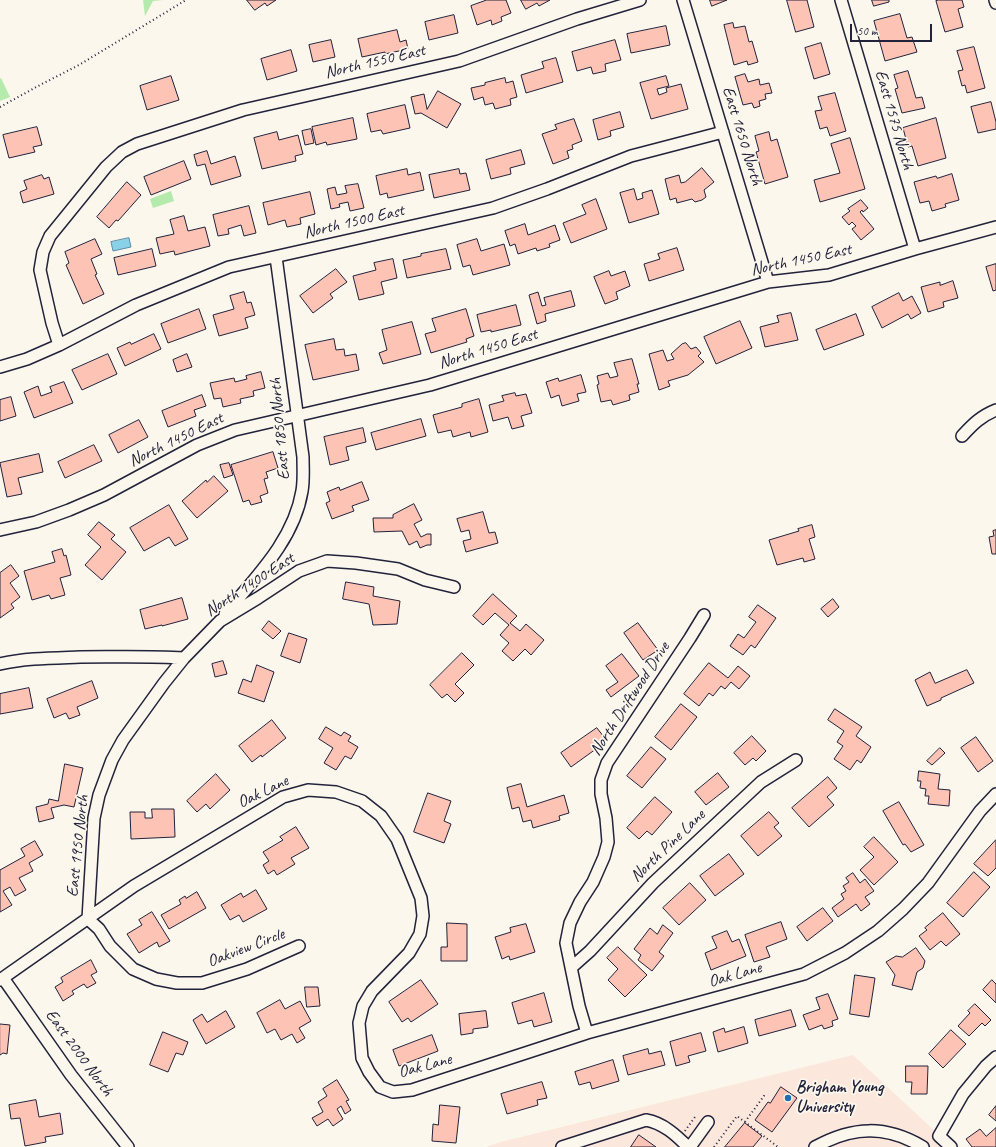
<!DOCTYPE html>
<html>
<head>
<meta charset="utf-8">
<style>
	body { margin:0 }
	#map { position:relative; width:996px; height:1147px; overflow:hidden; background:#fbf7ec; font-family:Caveat,sans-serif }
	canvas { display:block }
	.scale { position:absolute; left:850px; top:24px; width:82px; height:18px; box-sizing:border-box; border:2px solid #22223b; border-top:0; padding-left:5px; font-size:12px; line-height:14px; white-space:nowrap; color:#22223b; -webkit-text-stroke:3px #fbf7ec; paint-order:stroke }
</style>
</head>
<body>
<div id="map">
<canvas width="996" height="1147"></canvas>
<div class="scale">50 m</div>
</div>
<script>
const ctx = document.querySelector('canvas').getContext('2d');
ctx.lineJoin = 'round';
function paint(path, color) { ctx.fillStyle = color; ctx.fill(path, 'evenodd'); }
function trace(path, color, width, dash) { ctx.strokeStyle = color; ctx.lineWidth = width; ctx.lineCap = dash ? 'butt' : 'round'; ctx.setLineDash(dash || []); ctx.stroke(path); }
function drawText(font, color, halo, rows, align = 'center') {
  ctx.font = font + ' Caveat,sans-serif'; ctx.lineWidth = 3.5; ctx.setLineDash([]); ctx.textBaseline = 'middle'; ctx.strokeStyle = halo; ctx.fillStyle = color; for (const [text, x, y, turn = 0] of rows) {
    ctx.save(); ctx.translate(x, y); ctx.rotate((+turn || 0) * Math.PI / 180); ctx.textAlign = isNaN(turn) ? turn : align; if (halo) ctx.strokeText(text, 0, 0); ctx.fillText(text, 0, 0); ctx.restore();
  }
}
const built = new Path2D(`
	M853,1055L952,1147H486L501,1142Z`);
const green = new Path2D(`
	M143,0H163L153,1L145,16Z
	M1,78L10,97L0,101V79Z
	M171,191L174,201L153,208L150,199Z`);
const water = new Path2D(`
	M129,238L131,247L113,251L111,242Z`);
const building = new Path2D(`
	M247,0H276L267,6L265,3L255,10Z
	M487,0H506L511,13L501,17L502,21L492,25L491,20L477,25L471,6Z
	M521,0H550L539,6L537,3L526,9Z
	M710,0H727L712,6Z
	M787,0H807L814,27L796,32Z
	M872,0H889V2L874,6Z
	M939,0H962L964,7L958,9L963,27L945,32L936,1Z
	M900,14L907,38L912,37L917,52L885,61L874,21Z
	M454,15L458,33L429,40L425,22Z
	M733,23L734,28L745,26L749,42L752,41L758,62L748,65L747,61L734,65L724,25Z
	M666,26L670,45L631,53L627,34Z
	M397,30L400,42L406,40L408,49L385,54V52L362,57L358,39Z
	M331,40L335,57L313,62L309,45Z
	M615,40L621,60L605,64L606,71L593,74L591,67L577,71L572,52Z
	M821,43L830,74L814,79L805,48Z
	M974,47L985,88L967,93L965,85L962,86L958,71L963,70L957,51Z
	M291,50L297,71L267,80L261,59Z
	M556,58L563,82L526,93L521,75L544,68L542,62Z
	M908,71L916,98L922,97L925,108L902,113L895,89L898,88L894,75Z
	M745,74L748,82L759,79L760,85L769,83L772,93L765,94L766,99L759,101L760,106L754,108L752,103L743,105L735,77Z
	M171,76L179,100L147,110L140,86Z
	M666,76L669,86L657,89L659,95L667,92L666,88L681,84L688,109L651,119L640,83Z
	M505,78L506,83L513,81L517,97L510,99L511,105L495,109L493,103L485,105L483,97L474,100L471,88L485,85V83Z
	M438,91L461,104L447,128L421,113L415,114L411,97L424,94L427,109Z
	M835,93L846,131L830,136L827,127L820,129L815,111L822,110L818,97Z
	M991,102L996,122V129L978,133L971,107Z
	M405,105L410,128L383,134L381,130L371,132L367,114Z
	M620,112L624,127L610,131L611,136L598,140L593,120Z
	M353,118L357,139L327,145L326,142L316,145L312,127Z
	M936,118L946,158L918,166L912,146L908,147L903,128Z
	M574,119L582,141L572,145L573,149L567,151L569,158L553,164L542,134L557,129L555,125Z
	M37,127L42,145L33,147L35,152L9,158L3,135Z
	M311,129L314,143L305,145L302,131Z
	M277,132L279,140L298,135L303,154L295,156L296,161L262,169L254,138Z
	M769,132L771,141L777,139L788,177L765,184L756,152L759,151L755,136Z
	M850,138L865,189L820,202L814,180L840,173L831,144Z
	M521,150L525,164L510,168L511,174L491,179L486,160Z
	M207,151L211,164L235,156L241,176L211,185L205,164L197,166L194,155Z
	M184,161L191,179L151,195L144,177Z
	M702,168L714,182L704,190L706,197L702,200L695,202L692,199L677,203L676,198L670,200L665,179L679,175L681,183L685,182Z
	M407,169L408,175L420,172L424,190L388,198L387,193L380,195L376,176Z
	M459,169L460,174L466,173L470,190L434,198L429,175Z
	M952,174L959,200L945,204L946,207L932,211L929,201L920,203L914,182L936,176L937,178Z
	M42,175L44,179L49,177L54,194L23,203L20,192L27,189L24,181Z
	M127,182L141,195L118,221L116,220L109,228L97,217Z
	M358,184L364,208L350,211L348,202L339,204L340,207L331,209L327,189L335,187L337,195L347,193L345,186Z
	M634,189L637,200L643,198L642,193L652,190L659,214L629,223L620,193Z
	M310,192L315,214L300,218L301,224L287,227L285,220L268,225L263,203Z
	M596,199L607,229L571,243L563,223L586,214L582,205Z
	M861,200L868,208L863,212L862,210L860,212L874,229L861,240L852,229L856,226L852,222L849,225L842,217L850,211L848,209Z
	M249,206L256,233L244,236L241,225L228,229L229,234L218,236L213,215Z
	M184,216L188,231L205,227L210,246L175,255L174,251L160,254L156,238L174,234L170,220Z
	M525,224L528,235L555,225L560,240L549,244L550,247L537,251L536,248L518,254L515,244L510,246L505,231Z
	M95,239L102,254L91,259L97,274L95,275L104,294L83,304L66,265L69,263L65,252Z
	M477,239L481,251L504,244L510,265L473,275L470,265L463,267L457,245Z
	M677,248L684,270L649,281L644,264L660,259L658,254Z
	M152,249L156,266L118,275L114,258Z
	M446,249L451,269L407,278L403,260L421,256V254Z
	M393,259L397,278L381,282L384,294L359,300L353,276L376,270L374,263Z
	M996,264V290L993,291L986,267Z
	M336,269L347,282L330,294L333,298L313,313L300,296Z
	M609,271L611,276L625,271L630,286L616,292L618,299L605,304L594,277Z
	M953,281L958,298L943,302L944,307L928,312L921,287L940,282V285Z
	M571,291L575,306L545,314L546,321L537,324L529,295L538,292L542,306L546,305L544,298Z
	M244,292L247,303L251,302L255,315L245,318L248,328L219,336L213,315L234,309L230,296Z
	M899,293L903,301L912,296L921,313L911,319L908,314L882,328L872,307Z
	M516,305L521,325L491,332V330L481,332L477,315Z
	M199,309L206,329L168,343L161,324Z
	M466,309L474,336L466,339L467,342L431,353L425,334L436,331L432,319Z
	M791,313L798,340L765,347L760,327L779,322L777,316Z
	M856,314L864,335L824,350L816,330Z
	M740,321L752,348L716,364L704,337Z
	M412,322L421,354L383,364L379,353L387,350L382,330Z
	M154,334L161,349L125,366L117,348L130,342L131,344Z
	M334,339L336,350L344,349L345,356L356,354L359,370L313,380L305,345Z
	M686,343L691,349L696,347L701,353L698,356L704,362L688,375L668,381L670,386L659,390L649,354L663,350L667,361L674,359L671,354L682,344Z
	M108,354L117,374L82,390L72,370Z
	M187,354L192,367L177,372L173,360Z
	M632,359L639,384H637L639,392L629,395L630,400L613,405L611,400L601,402L597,385L599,384L597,376L608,373L610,378L618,376L614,363Z
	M261,372L265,388L253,391L254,396L240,399L241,403L223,407L221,398L214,399L210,383L234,378L235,382L247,379L246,376Z
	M581,375L586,392L577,394L579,401L562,406L559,395L551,398L546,382L558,378L559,381Z
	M64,382L73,403L34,418L24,392L38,386L41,396L52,392L50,387Z
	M515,393L516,396L526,394L532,413L521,416L524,426L512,429L508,417L493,421L489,405L504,401L502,396Z
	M202,395L206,406L194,410L196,416L168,427L162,411Z
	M11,397L16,416L0,421V400Z
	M479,399L488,432L471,437L470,432L453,437L451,430L438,433L433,415L462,407V404Z
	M421,419L426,436L376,450L371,433Z
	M139,420L148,437L118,453L109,435Z
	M363,428L366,442L346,447L349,460L330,465L324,437Z
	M94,445L102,461L65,478L58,462Z
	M273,452L278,468L266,472L268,478L264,479L268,493L260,496L262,502L251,505L249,500L243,502L231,465Z
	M39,454L43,472L18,478L22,494L7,497L0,463Z
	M229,463L233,475L224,478L220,465Z
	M214,476L228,491L197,518L182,501L206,480L207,482Z
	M362,482L369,500L352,506L354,511L332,519L326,503L330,501L327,492L339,487L340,490Z
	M414,504L422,520L414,524L421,537L427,534H431V545H427L420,548L417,541L409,545L402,531L374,532L373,518H393V515Z
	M169,505L188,539L175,546L169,537L144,551L130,528Z
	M483,512L489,533L495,532L498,543L466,552L463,541L471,539L469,530L461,532L457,519Z
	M99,522L115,535L111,539L126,552L102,580L85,565L101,547L88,535Z
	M812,525L815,537L809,539L815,559L804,562L803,558L777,565L769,540L799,531L798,529Z
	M996,530V554H992L989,537L994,536L993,531Z
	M62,549L64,556L66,555L71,575L60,578L65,595L51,599L49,595L32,600L24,571L55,562L52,552Z
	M11,565L19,576L10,583L20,597L11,604L14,608L0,618V573Z
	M346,582L374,587L373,596L400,601L397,624L373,625L369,604L343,599Z
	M493,594L517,616L510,623L520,631L526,624L544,640L531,655L525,649L513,661L502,651L509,643L500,635L509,625L495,613L483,625L473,616Z
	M182,598L188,619L162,626V625L145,629L140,610Z
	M833,599L839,607L828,617L821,609Z
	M758,605L776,618L755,648L751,645L743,655L730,646L738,634L744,638L756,622L749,617Z
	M269,621L281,631L273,639L262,630Z
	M638,623L658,650L643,660L624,633Z
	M289,633L307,639L300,663L281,656Z
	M462,653L474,665L455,684L464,693L455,702L447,694L442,698L430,685Z
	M622,654L639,676L611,697L606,690L618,682L606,666Z
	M223,661L227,674L215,677L212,664Z
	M709,663L728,678L738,666L750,676L739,689L731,682L725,689L721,686L713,696L709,693L699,706L684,694Z
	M257,665L274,672L264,702L238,693L243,679L251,682Z
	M967,670L974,683L941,698V700L927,706L915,680L930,672L935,683Z
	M92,681L98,698L77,707L80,715L69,719L66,713L54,718L47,699Z
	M29,688L33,708L0,714V694Z
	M681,704L697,717L671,750L655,737Z
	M835,709L862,727L856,736L871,747L861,763L857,760L850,770L834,759L843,746L837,742L844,731L828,720Z
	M272,720L286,738L262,757L261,755L252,762L239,746Z
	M326,727L341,736L344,732L351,736L348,741L358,747L351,759L345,756L336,770L324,763L333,748L319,739Z
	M597,728L607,741L571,767L561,753Z
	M752,736L766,751L756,761L753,758L745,765L734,753Z
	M976,737L993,761L978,772L961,748Z
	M651,747L666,759L642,788L627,776Z
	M940,748L945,753L932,765L927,761Z
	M65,764L83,768L74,807L64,805L51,808L54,818L39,822L36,807L48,804L49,799L58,801Z
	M919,771L940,774L938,789L950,790L949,806L928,804L929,796H925L926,789L920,788L921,781H918Z
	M718,773L729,787L706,805L695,792Z
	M216,774L230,790L210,809L206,804L197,812L187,801Z
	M828,777L837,788L827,797L834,805L809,827L792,808Z
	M521,784L527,807L564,795L569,813L559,816L560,820L533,828L531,820L523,822L519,807L512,809L507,788Z
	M428,793L451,801L444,821L451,824L444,843L414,832Z
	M655,797L672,812L652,835L647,831L639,839L627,828Z
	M899,802L924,845L911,852L905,844L903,845L883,811Z
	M152,809H174L175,837L131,839L130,812H145V818H152Z
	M769,812L779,823L774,827L782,836L758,856L741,836Z
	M296,827L309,848L291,858L295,864L277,875L274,870L268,874L263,865L269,861L263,852L283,840L280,837Z
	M874,837L898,862L874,885L860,870L874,857L864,847Z
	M996,840V868L988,876L974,864Z
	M35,841L43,855L29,863L33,871L19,878L26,890L15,896L10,887L3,891L12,905L0,912V870L25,856L21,849Z
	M729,854L744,874L715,896L700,876Z
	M974,872L990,887L963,917L947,903Z
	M853,873L860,883L865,879L874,891L865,897L870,904L861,911L856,904L838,917L832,908L844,899L841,894L846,891L843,886L849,882L846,878Z
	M690,883L706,900L679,925L663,908Z
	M256,890L267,909L243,922L239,915L230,920L221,905L241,893L243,897Z
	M197,892L206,908L169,929L161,915L181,904L179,900L185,896L186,898Z
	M823,908L833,921L807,941L797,927Z
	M152,912L170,941L159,947L157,942L139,953L127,934L142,925L139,920Z
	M943,913L960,934L946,946L941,941L930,950L919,936L927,930L925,928Z
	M781,922L787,939L766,947L770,957L754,962L745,935Z
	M447,923L467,924V961H441V947H447Z
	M526,924L535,952L510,960L509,956L502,959L495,937L511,932L510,928Z
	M663,925L673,933L659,952L664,956L652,971L638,960L641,955L634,949L650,928L657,934Z
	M727,931L732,942L739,939L746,956L711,970L705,953L717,948L712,937Z
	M618,947L647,975L625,997L608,980L618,969L607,958Z
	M916,948L925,961L923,968L917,972L912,990L892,985L895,975L886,962L896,956L902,957Z
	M91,960L97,972L91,975L96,983L87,988L84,984L72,991L74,994L63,1001L55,987L63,982L61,978Z
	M855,975L875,978L869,1017L850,1014Z
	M421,980L438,1004L411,1022L408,1018L402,1022L389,1002Z
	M992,980L996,984V1003L983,990Z
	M305,987H318L320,1006L307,1007Z
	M544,993L552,1022L534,1027L532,1020L518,1024L512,1003Z
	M828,994L838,1019L832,1021L833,1026L824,1029L822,1025L809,1030L803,1015L820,1009L816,998Z
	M280,1000L285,1009L300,1001L311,1021L299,1028L305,1038L297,1043L292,1034L281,1040L275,1029L267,1033L257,1013Z
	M975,1004L991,1020L985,1026L982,1023L969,1036L958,1026L970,1013L968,1011Z
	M791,1010L796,1026L759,1036L755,1020Z
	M226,1011L235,1027L206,1044L193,1020L202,1014L207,1022Z
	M486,1011L488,1027L473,1029V1033L461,1035L459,1014Z
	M0,1024L10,1025L7,1054L3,1053L0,1055Z
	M744,1027L748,1043L718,1052L713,1032L724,1028L725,1032Z
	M951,1030L966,1044L943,1068L929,1054Z
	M163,1032L188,1042L183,1055L176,1053L168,1072L150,1065Z
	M701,1033L706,1051L688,1056L690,1062L676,1066L670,1042Z
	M432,1035L438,1051L399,1066L393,1050Z
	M648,1049L649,1054L661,1051L665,1065L628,1075L623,1056Z
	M613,1060L619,1081L592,1089L590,1082L579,1085L575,1072Z
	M906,1066H928L927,1094H911L912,1082H906Z
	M337,1080L349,1100L346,1101L351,1110L345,1114L341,1106L337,1109L343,1119L333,1126L328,1119L317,1126L312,1118L323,1112L318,1102L327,1096L323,1089Z
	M542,1082L547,1098L537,1100L538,1105L507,1114L501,1094Z
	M781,1087L797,1098L772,1132L755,1120L768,1102L770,1103Z
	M36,1100L39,1117L60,1113L63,1134L45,1137L46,1142L25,1146L20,1118L11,1119L9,1105Z
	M440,1105L460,1107L456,1143L432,1141L433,1124L438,1125Z
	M996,1106V1121L989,1115Z
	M745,1123L762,1136L753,1147H725Z
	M996,1128V1147H972L966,1139L980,1129L986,1136Z
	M639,1135L656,1147H631Z`);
const path = new Path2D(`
	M0,107L40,85L79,65L186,0
	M745,1122L766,1093
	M685,1131L695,1117
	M714,1147L737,1116L778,1147`);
const minor = new Path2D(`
	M683,0L768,282
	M841,0L915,249
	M995,0L996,3
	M59,345L52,323L40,270L43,252L50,236L106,167L122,152L137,144L243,110L459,61L577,19L640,0
	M0,367L27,359L59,345L136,305L229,267L493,208L547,189L631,156L723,132
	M962,436C973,424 981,416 996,410
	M0,530L36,522L69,510L104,495L197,445L235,430L430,385L768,282L829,275L915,249L996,227
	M225,614C256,577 294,540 302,491C304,480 303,468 303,457L276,257
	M0,664C26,658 53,658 80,657C115,657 149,656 184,658
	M299,946L247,969L202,983H177L156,979L133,969L110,946L99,929L88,919L94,818L99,795L112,760L123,740L164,683L184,658L220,621L258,598L299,571L327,561L356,563L398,569L425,580L454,587
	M572,967L590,951L653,883L761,782L796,760
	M3,978L71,1075L128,1147
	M0,980L134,886L283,797L308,790L336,792L362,801L381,816L397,839L421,898L423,916L420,934L409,953L372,991L363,1006L359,1023L362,1058L369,1072L380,1087L393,1092L412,1090L587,1033L804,974L845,953L878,931L903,909L928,883L980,811L996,794
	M587,1033L579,1006L566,943L570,923L580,902L593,882L604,857L608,842L606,818L601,794V780L607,763L690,638L704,615
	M562,1147L646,1120C663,1123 676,1135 688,1147
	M690,1147L708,1122
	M815,1147C853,1126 886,1125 923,1147
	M951,1147L939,1136L963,1094L986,1066L996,1057`);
const markers = [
	[788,1098,4,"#1f6fb2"]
];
const streetNames = [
	["North 1550 East",375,62,-13],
	["East 1575 North",894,120,74],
	["East 1650 North",742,136,73],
	["North 1500 East",354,222,-13],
	["North 1450 East",801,260,-12],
	["North 1450 East",488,349,-17],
	["East 1850 North",280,429,-95],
	["North 1450 East",176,440,-26],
	["North 1400 East",250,585,-33],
	["North Driftwood Drive",630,699,-57],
	["Oak Lane",263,792,-26],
	["East 1950 North",78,846,-84],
	["North Pine Lane",668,846,-44],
	["Oakview Circle",246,948,-21],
	["Oak Lane",735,975,-16],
	["East 2000 North",79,1053,54],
	["Oak Lane",425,1066,-15]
];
const poiNames = [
	["Brigham Young",796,1088],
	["University",796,1108]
];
paint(built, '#fce7dc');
paint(green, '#b4eaac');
paint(water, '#88d1e8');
trace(water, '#5f8ba3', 1);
paint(building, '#fdc3b5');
trace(building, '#22223b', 1);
trace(minor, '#22223b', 14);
trace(path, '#22223b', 2, [1, 3]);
trace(minor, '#fbf7ec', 11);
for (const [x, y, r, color] of markers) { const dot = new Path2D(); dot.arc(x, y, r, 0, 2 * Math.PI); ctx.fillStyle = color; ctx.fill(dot); trace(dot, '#fbf7ec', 1.5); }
drawText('17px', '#22223b', '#fbf7ec', streetNames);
drawText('bold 17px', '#22223b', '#fbf7ec', poiNames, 'left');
</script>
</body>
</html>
